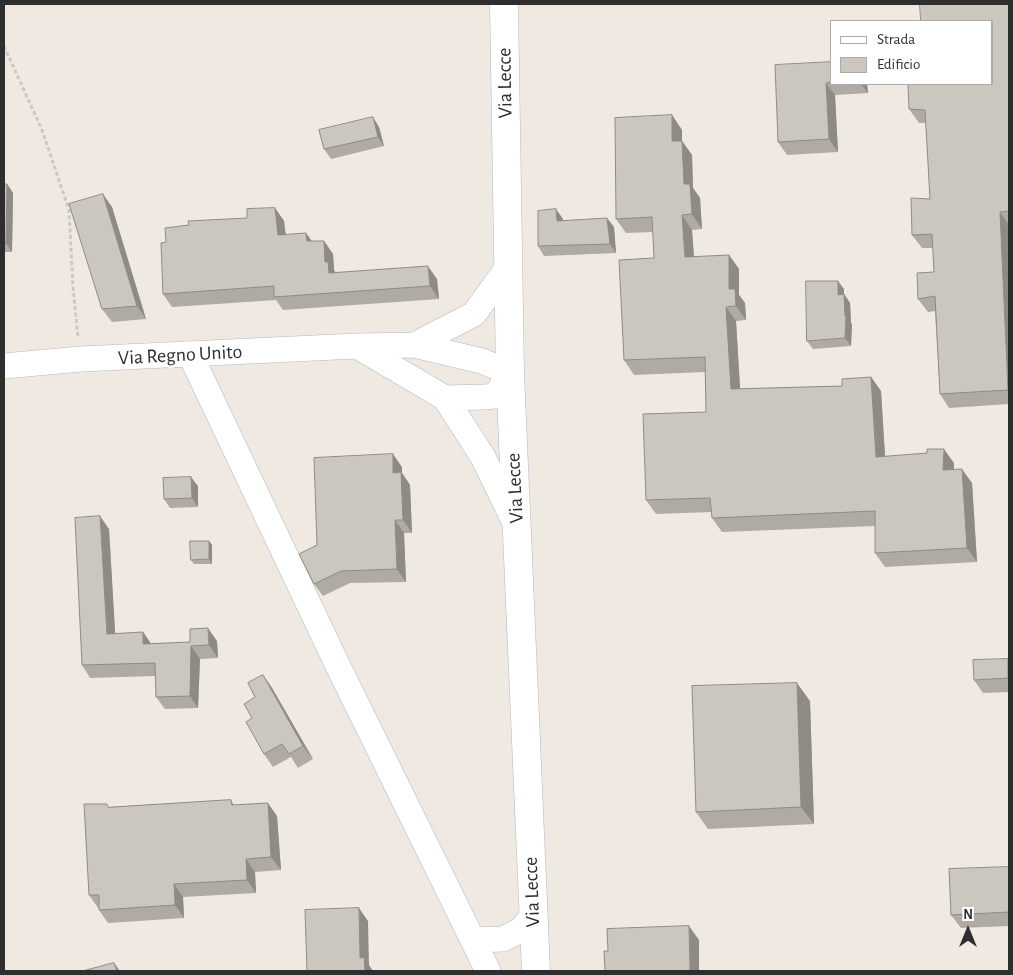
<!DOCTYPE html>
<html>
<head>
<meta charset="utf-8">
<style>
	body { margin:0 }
	#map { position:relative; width:1013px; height:975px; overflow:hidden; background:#efe9e1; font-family:"Alegreya Sans",sans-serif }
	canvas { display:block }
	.frame { position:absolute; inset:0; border:5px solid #2e2e2e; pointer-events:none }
	.legend { position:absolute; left:830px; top:20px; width:162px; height:65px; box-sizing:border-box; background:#fff; border:1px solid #ababab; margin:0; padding:6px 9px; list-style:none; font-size:15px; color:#2e2e2e }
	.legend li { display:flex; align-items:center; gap:10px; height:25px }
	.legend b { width:25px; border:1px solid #ababab }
	.north { position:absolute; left:943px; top:905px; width:50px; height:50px; -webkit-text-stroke:4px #fff; paint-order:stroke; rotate:0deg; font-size:14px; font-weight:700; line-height:20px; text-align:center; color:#2e2e2e }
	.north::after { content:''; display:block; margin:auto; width:18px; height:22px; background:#2e2e2e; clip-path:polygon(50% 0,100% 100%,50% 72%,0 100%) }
</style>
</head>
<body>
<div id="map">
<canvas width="1013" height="975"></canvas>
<div class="frame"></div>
<ul class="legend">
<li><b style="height:6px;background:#fff"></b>Strada</li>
<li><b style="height:14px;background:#cbc7bf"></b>Edificio</li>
</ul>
<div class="north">N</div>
</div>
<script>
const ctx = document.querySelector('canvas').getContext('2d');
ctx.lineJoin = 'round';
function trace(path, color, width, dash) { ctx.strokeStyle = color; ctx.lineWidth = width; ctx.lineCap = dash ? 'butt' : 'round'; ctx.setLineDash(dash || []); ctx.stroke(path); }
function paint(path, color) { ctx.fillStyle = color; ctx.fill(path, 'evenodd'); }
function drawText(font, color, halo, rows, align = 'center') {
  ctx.font = font + ' "Alegreya Sans",sans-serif'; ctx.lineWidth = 5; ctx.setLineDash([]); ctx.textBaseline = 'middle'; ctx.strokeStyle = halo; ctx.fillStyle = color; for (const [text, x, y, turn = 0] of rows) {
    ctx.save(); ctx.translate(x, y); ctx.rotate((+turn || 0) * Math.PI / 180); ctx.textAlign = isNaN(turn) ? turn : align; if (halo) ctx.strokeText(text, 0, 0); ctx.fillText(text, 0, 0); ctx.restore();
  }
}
const path = new Path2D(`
	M4,46L42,130L69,210L73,288L78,337`);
const minor = new Path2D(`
	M414,345L482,361L510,373L495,396L484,397L445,398
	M357,346L445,398L483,457L517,527
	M190,354L337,664L488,971
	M4,366L81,359L357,346L414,345L474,314L508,267
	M473,940L503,939L521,930L533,916`);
const secondary = new Path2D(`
	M504,4L510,373L536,971`);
const wall = new Path2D(`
	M1009,4V404L949,408L940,394L935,311L928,312L918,299L934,272L933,248H922L912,235L930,199L926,123H919L909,109L992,84Z
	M832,62V84H867L868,93L835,95L838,152L787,155L778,142Z
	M672,115L682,130V141L692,155L693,188L700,198L702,229L692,230L694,257L729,255L739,269V295L745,303L746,320L736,321L740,389L842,386L871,377L881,391L885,456L954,463V470L972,483L977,562L885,567L875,553V526L722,532L712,518V512L656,514L646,500L706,412L705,372L634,375L624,360L654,258L653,232L626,233L616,219Z
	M379,127L384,146L331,159L324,149Z
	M4,184H7L13,193L12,252H4Z
	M112,207L146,319L112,322L102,309Z
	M275,208L284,221L286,235L306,233L312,241H324L333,254L334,270L336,273L437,279L439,299L283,310L276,300L172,307L163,294L166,242L189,225L247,218Z
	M563,219V221L614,227L616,253L544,256L538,246Z
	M844,289V294L850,303L851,323L852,324L851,346L813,349L807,341Z
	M402,467V473L410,485L412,533H404L406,582L350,583L323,596L314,584L317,545Z
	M198,486V507L170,508L164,499Z
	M109,529L115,634L143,632L151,644L217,641L218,658L200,659L198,708L165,709L156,697L155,676L90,678L82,665Z
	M209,541L212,545V564H194L191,560Z
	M1008,659L1009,661V692L983,693L974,680Z
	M263,675L272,688L313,759L298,768L291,757L273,767L264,754L252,718L255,697Z
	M810,701L814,824L708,829L696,812Z
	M231,800L234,805L277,816L281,870L255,872L256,893L183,897L184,918L108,923L99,910V908H98L89,895L110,807Z
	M1009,867V926L961,928L951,915Z`);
const shadedWall = new Path2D(`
	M826,83L835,95L838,152L829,139Z
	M861,84H867L868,93Z
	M672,115L682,130V155L672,141Z
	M373,117L379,127L384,146L378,137Z
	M682,141L692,155L693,188L700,198L702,229L692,214L684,184Z
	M7,184L13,193L12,252L6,243Z
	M103,194L112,207L146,319L137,306Z
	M275,208L284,221L287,248L278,235Z
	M556,209L563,219V230L557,221Z
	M1000,212L1009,225V392L1008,390Z
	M682,215L692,230L695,271L685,257Z
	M607,218L614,227L616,253L610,244Z
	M306,233L315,246L307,241Z
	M324,241L333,254L334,270L337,275L329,273L325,262Z
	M729,255L739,269V295L745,303L746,320L736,306L729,289Z
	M428,266L437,279L439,299L430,286Z
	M838,281L844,289V303L838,295Z
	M844,294L850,303L851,323L852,324L851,346L845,338Z
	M726,307L736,321L741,403L731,389Z
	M871,377L881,391L886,472L876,457Z
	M944,449L954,463L953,485L943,470Z
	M393,454L402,467V473L410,485L412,533L403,520L393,473Z
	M962,469L972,483L977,562L967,548Z
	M191,477L198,486V507L192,498Z
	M100,516L109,529L116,647L107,634Z
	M395,520L404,533L406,582L397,569Z
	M209,541L212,545V564L209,559Z
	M208,628L217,641L218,658L209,645Z
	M143,632L152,645L143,644Z
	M191,646L200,659L198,708L190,696Z
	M1008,659L1009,661V680L1008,678Z
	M263,675L272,688L313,759L303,746Z
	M797,683L810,701L814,824L801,807Z
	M268,803L277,816L281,870L271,857Z
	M246,859L255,872L256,893L247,880Z
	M174,884L183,897L184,918L175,905Z
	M359,908L368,921L369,965L373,971H365L360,958Z
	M689,926L699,940V971H690Z
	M114,963L120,971H117Z`);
const building = new Path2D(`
	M920,4H1009V211L1000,212L1008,390L940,394L935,296L918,299L917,273L934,272L932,234L912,235L911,198L930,199L925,110L909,109L908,84H992V21H921Z
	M832,62V82L826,83L829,139L778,142L775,65Z
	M672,115V141H682L684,184H690L692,214L682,215L685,257L729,255V289H735L736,306L726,307L731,389L842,386V379L871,377L876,457L927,453V449H944L943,470L962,469L967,548L875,553V511L712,518L710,498L646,500L643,414L706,412L705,357L624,360L619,260L654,258L652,217L616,219L615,118Z
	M373,117L378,137L324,149L319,130Z
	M4,184H7L6,243H4Z
	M103,194L137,306L102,309L69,204Z
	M275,208L278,235L306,233L307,241H324L325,262H328L329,273L428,266L430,286L274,297V286L163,294L161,243L166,242L165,228L189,225L188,221L247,218V209Z
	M556,209L557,221L607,218L610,244L538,246V211Z
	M806,281H838V295L844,294L845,316H846L845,338L807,341Z
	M393,454V473L401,472L403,520H395L397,569L341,571L314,584L299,554L317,545L314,458Z
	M191,477L192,498L164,499L163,478Z
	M100,516L107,634L143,632V644L190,642V629L208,628L209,645L191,646L190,696L156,697L155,663L82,665L75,518Z
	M190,541H209V559L191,560Z
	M1008,659V678L974,680L973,660Z
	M263,675L303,746L289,754L282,744L264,754L246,722L252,718L244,704L255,697L248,683Z
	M797,683L801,807L696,812L692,686Z
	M231,800L232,805L268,803L271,857L246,859L247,880L174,884L175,905L99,910V895H89L84,804H107L108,807Z
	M1009,867V912L951,915L949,869Z
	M359,908L360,958L364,957L365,971H307L305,910Z
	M689,926L690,971H605L604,951H608L607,929Z
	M114,963L117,971H83Z`);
const streetNames = [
	["Via Lecce",505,83,-91],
	["Via Regno Unito",180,355,-3],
	["Via Lecce",515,488,-93],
	["Via Lecce",532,892,-92]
];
trace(minor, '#b4b7c1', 26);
trace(secondary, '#b4b7c1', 29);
trace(path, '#c9c9c9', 3, [4, 2.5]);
trace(minor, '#fff', 25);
trace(secondary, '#fff', 28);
paint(wall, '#afaba4');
paint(shadedWall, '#8e8b86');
paint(building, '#cbc7bf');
trace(building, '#8e8b86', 1);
drawText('20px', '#2e2e2e', '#fff', streetNames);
</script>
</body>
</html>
